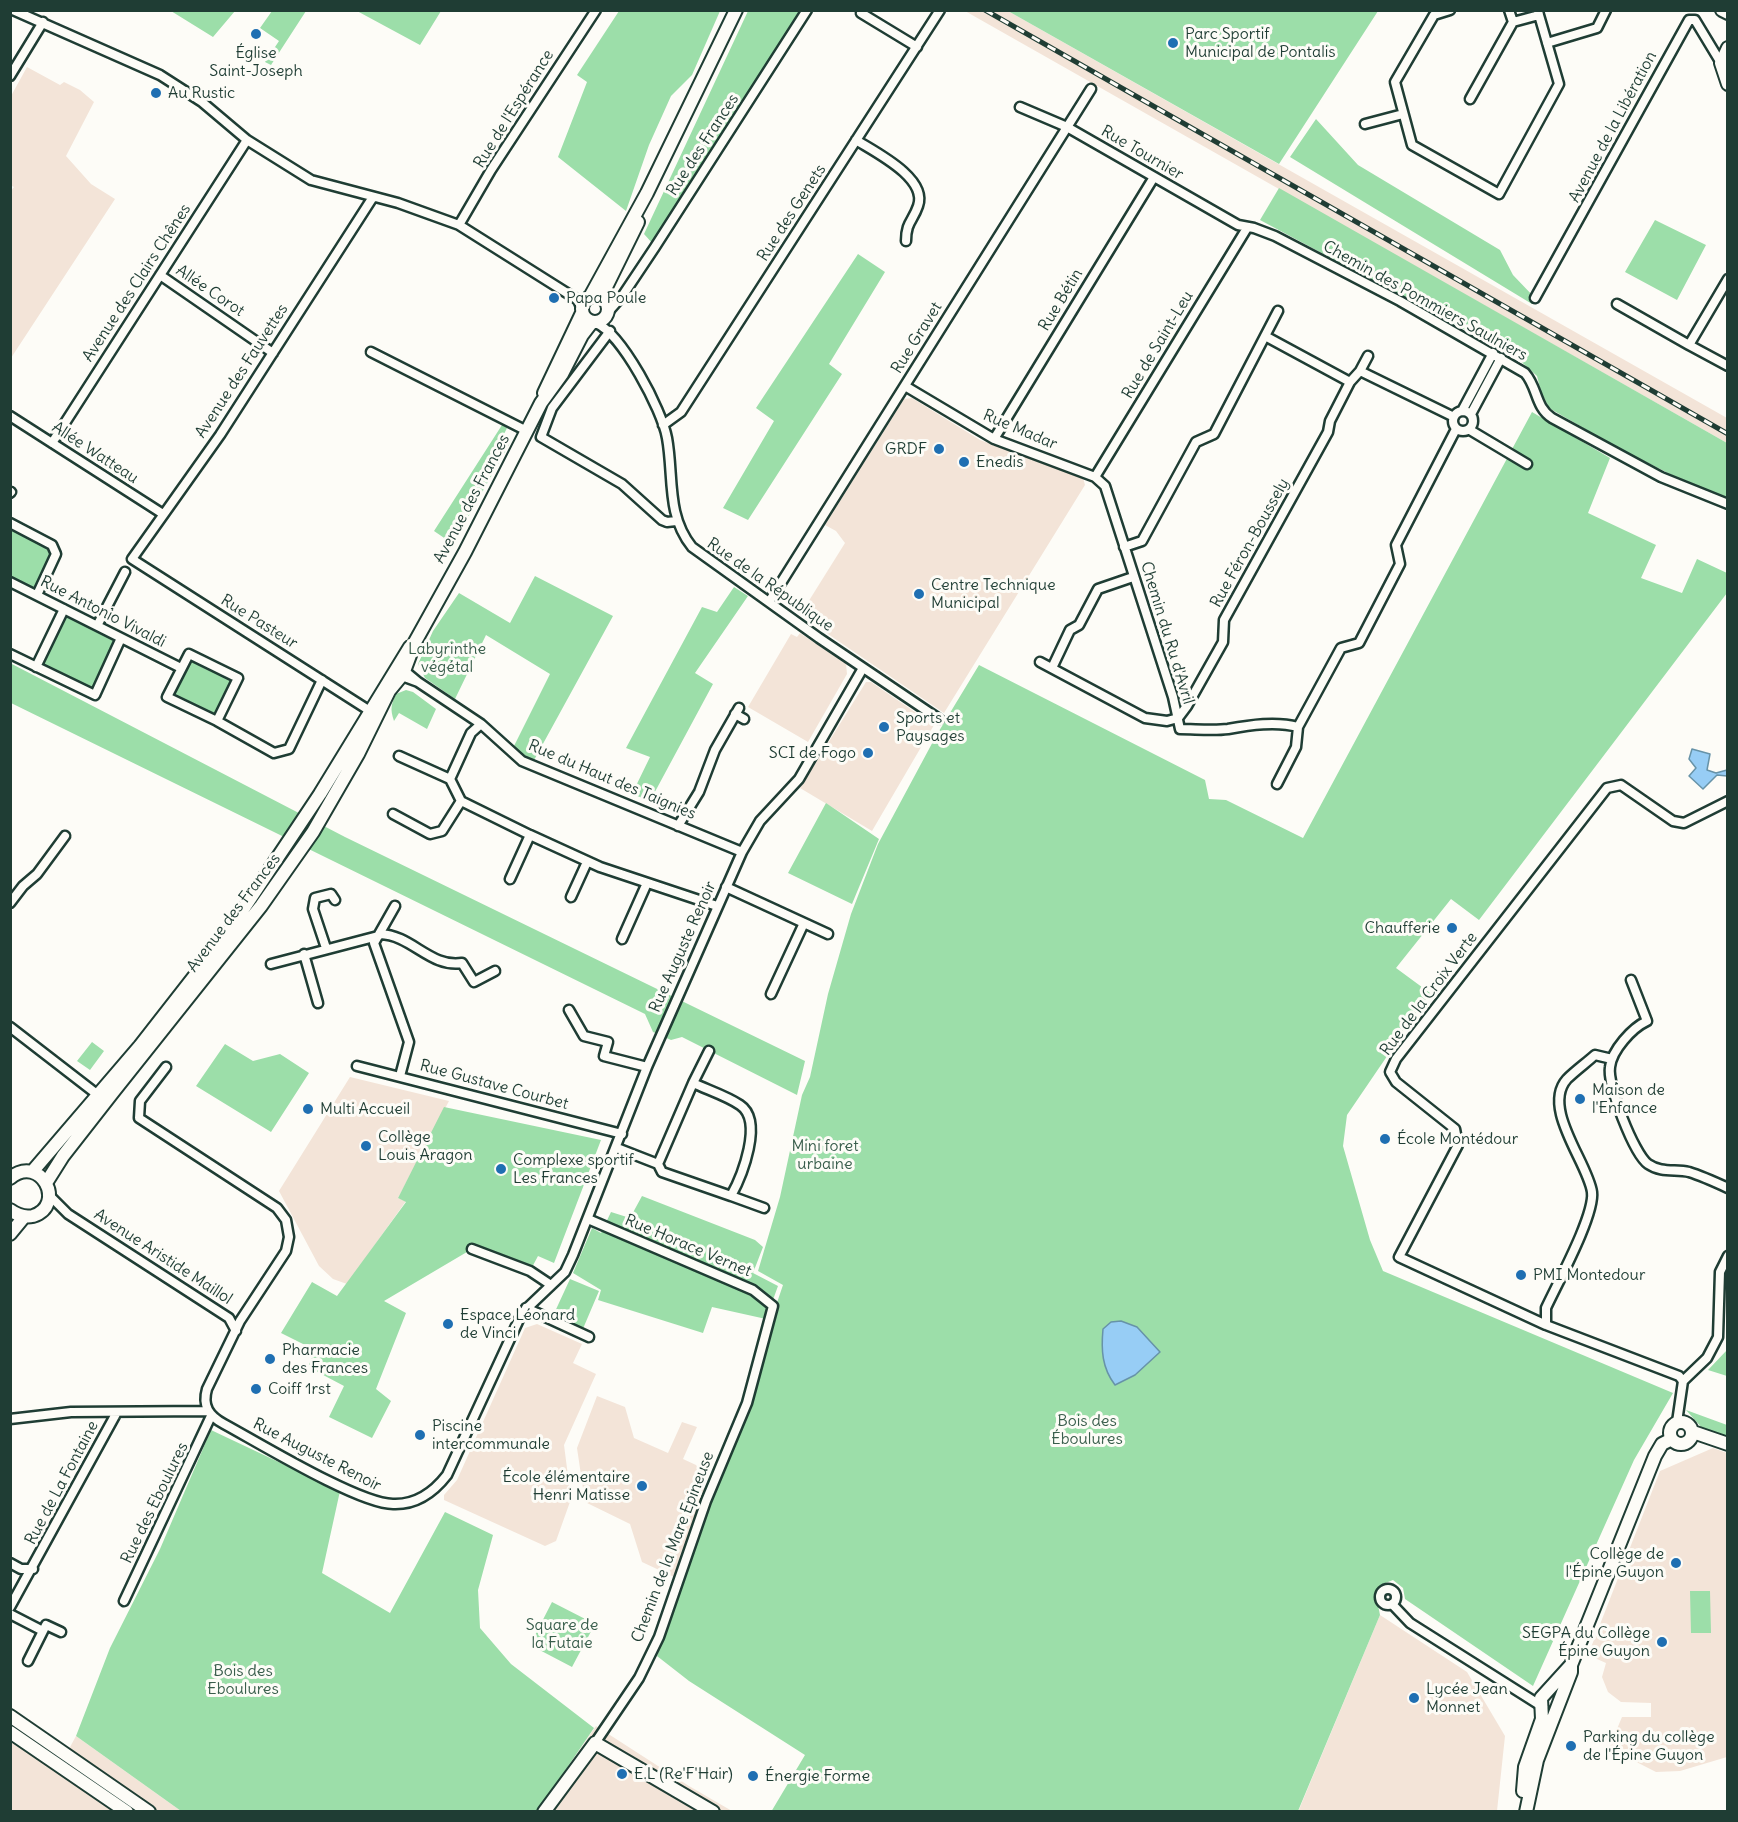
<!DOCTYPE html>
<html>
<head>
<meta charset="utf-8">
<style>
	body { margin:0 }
	#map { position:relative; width:1738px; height:1822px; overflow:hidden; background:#fdfcf7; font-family:Delius,sans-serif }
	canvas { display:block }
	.frame { position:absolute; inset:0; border:12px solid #1f3d34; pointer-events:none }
</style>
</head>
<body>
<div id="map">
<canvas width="1738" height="1822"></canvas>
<div class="frame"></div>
</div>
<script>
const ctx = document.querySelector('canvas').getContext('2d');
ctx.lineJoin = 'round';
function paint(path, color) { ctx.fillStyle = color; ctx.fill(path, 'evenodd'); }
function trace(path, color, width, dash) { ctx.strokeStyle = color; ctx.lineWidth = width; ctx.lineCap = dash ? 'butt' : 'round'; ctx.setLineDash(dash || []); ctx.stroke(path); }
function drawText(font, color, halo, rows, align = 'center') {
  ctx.font = font + ' Delius,sans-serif'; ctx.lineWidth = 6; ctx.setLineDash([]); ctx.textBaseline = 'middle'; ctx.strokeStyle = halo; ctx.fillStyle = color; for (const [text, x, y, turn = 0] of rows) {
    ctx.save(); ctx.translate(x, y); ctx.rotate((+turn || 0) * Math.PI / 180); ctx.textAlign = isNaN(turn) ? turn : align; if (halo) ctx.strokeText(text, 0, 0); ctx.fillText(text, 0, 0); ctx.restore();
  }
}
const built = new Path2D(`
	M965,11H1008L1727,418V443Z
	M27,67L60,85L64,82L80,90L94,102L66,156L91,184L115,199L11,358L10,192L14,187L10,185L11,96Z
	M912,398L980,440L1083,478L1085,485L944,713L800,615L845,543L836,531L825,525L904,399Z
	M800,633L846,664L847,674L808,742L748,707L791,634L797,637Z
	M866,682H871L934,725L872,831L800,788Z
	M350,1077L449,1101L398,1198L406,1201L347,1284L333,1279L319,1266L279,1191Z
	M537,1324L582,1344L573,1363L596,1374L564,1445L571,1499L556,1541L545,1546L444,1500V1495L457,1480L525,1328Z
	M597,1396L625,1407L634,1438L668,1453L682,1422L697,1427L683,1459L696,1465L701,1472L696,1483L706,1488L674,1577L642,1562L630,1524L585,1502L577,1448Z
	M1713,1448L1727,1453V1757L1680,1771L1656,1772L1609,1748L1622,1717H1651V1703L1621,1702L1608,1692L1602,1677L1606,1663L1588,1655L1660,1471Z
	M1380,1615L1467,1672L1505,1736L1497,1811L1298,1812Z
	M10,1724L63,1760L76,1736L181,1811H11Z
	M596,1726L689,1786L732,1811L537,1812Z`);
const green = new Path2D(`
	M171,11H235L213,37Z
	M272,11H306L271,65L265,62L279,41L260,28Z
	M357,11L441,10V11L420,45Z
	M619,11H720L692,75L671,96L649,145L626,211L558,157L587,82L577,75Z
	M748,11H801L653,244L644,234Z
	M1008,11H1378L1279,164Z
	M1316,119L1358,165L1500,250L1513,275L1535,298L1532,304L1290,157Z
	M1279,188L1727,443V497L1690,484L1616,447L1549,408L1541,392L1537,376L1516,357L1260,220Z
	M1655,220L1706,245L1677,300L1625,272Z
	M858,254L885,272L829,364L842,374L748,520L723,508L774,421L756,408Z
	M1532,412L1610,458L1588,513L1656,545L1641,578L1682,593L1697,559L1727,573V593L1479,920L1451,899L1396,968L1430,993L1347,1115L1343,1146L1370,1240L1383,1271L1673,1393L1634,1460L1533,1686L1405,1599L1403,1588L1393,1580L1383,1584L1376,1595L1380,1615L1298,1811L771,1812L805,1755L689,1681L657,1656L783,1285L758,1271L780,1197L802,1095L810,1077L828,994L851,914L878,844L936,736L979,665L1205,780L1209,799L1226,800L1303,838Z
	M502,425L507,428L503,436L511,441L453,544L434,531Z
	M10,523L52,545L56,554L37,595L11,582Z
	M535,576L613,616L533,762L513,748L550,674L486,635L455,699L425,678L418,664L433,631L459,593L510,623Z
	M734,587L748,596L695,673L713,684L650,801L632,794L650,757L626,748L702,607L717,612Z
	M64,609L121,638L95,695L36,667Z
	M189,654L238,678L217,721L167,697Z
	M10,663L345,837L805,1061L797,1095L682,1037L671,1040L653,1032L645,1014L11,703Z
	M406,690L413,692L436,709L427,729L399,713L394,721C390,709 391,705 396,694Z
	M826,803L879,839L852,904L788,873Z
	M92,1042L104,1051L90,1070L77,1061Z
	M225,1044L253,1061L280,1054L309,1073L271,1132L196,1086Z
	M444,1107L601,1140L554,1263L538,1256L530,1271L472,1249L384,1301L406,1313L376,1389L391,1401L372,1438L329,1417L344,1386L308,1367L315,1350L281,1333L312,1282L337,1296L406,1202L398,1198Z
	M642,1196L755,1240L763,1247L753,1273L778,1286L766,1319L712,1307L703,1333L598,1300L601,1290L573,1273L592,1228L601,1233L611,1212L630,1218Z
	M570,1279L599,1291L582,1331L552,1318Z
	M1727,1350V1376L1708,1370Z
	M1686,1410L1727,1425V1438L1702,1428Z
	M211,1430L340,1491L322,1573L390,1613L445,1512L493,1535L478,1590L480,1628L511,1664L594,1728L537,1812L181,1811L76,1736L110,1648L160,1549Z
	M1690,1591H1710L1711,1633H1691Z
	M552,1602L595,1624L572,1667L530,1645Z`);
const water = new Path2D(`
	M1692,749L1710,754L1707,770L1716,773L1727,770V776L1717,775L1703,789L1689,776L1696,768L1689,759Z
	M1121,1321L1137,1327L1160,1352L1135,1375L1115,1385C1102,1368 1101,1350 1103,1329L1111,1322Z`);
const street = new Path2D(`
	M13,10L160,75L202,102L247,140L311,180L398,203L459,225L578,300L582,309
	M1450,10L1434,15L1395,82L1412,145L1499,194L1559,84L1539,15
	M1509,10L1513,22
	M861,13L917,47
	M1547,43L1597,28L1606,10
	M10,76L43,22
	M1470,99L1513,22L1539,15L1538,11
	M1020,107L1067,127L1238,225L1254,228L1275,236L1400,301L1525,373C1538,388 1535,407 1552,418L1661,477L1728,504
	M1365,124L1403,114
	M856,140C875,152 928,178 918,206C913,221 906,222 906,241
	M459,225L491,170L596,10
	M160,275L273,353
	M1728,279L1689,345L1728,366
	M1535,298L1689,20H1695L1721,63
	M1617,304L1689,345
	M608,312L623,295L655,247L807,10
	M596,323C622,334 662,410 667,438C674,476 666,515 692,547L819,638L939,719
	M610,331L552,408L541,437L622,484L662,520L667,522L676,521
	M1265,336L1350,382L1360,371L1368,356
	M371,352L527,431
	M1360,371L1454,417
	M905,386L994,439L1095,477L1105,486L1173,697L1180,729C1195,729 1213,731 1228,729C1250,725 1276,721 1298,727L1341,648L1359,643L1400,564L1396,545L1456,429
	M1453 421a10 10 0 1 1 20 0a10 10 0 1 1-20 0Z
	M1462,411L1493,353
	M1471,414L1501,358
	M10,416L163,514
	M663,425L681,412L940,10
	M1470,430L1527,464
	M994,439L1154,177
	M52,443L247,140
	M1095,477L1247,228
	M10,493L11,492
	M10,523L52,545L56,554L37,595
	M1124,547L1142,541L1196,442L1214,434L1278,311
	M10,582L181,668
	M769,602L1091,89
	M98,624L125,572
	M10,654L95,695L121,638
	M189,654L238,678L217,721L167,697Z
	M1040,662L1145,718L1167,721L1178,718L1187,706L1223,642L1224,620L1328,432L1330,421L1350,382
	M36,667L64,609
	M1052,668L1070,630L1079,625L1098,589L1133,577
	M399,675L418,682L400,667
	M418,682L481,724L522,761L742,852
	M370,711L132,559L220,435L373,197
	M735,714L744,719
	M217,721L274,753L289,749L322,680
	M481,724L471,733L450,779L461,801L530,835L600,867L717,906
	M399,756L450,779
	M1277,784L1296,747L1298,727
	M393,814L430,834L442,831L461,801
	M678,826L699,792L715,750L739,708
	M510,879L530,835
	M726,887L828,934
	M571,897L587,862
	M10,903L23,886L37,874L65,836
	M395,906L374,943L409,1042L400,1076
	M380,934C412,935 430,968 462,963L474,982L495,971
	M622,939L647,883
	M326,948L313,909L315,898L331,894L335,900
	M304,954L318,1003
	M271,964L378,936
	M1631,980L1647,1021C1632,1028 1612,1050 1610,1067C1607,1085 1634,1154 1648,1164C1661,1173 1675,1169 1689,1172C1702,1176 1715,1182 1728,1188
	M771,994L804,923
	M569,1010L584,1036L608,1042L604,1056L647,1067
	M10,1027L98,1095
	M357,1066L622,1134
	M166,1067L140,1101L139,1118L277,1208L286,1220L289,1237L286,1251L240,1321L207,1389C202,1406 209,1416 224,1424C259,1443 359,1504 393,1504C416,1505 433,1493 447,1475L522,1313L565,1272L573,1255L647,1067L742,852L760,821L799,779L863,668
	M693,1083L709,1051
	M617,1148L658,1164L662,1172L731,1196C742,1176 764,1121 740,1105C727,1096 708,1090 693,1083L658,1164
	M49,1195L68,1214L229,1318L236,1331
	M731,1196L764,1208
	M588,1219L753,1290L773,1306L747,1403L706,1501L659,1637L639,1678L595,1743
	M472,1249L530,1271L551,1285
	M526,1308L589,1337
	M1546,1325V1308C1557,1284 1595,1215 1592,1192C1588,1163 1541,1108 1567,1079C1575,1071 1586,1063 1595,1055L1612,1059
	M1683,1381L1679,1376L1546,1325L1399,1257L1458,1145L1455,1129L1396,1082L1390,1072L1396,1059L1607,788L1621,785L1673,821L1684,823L1728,801
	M10,1419L71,1412L208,1411
	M1677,1422L1683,1381L1707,1358L1718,1337L1720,1272L1728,1256
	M10,1563L21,1569H33
	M1380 1597a8 8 0 1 1 16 0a8 8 0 1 1-16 0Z
	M124,1601L211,1416
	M1392,1604L1410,1623L1543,1707
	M10,1607L117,1412
	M10,1614L43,1631L46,1625L61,1632
	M28,1661L43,1631`);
const secondary = new Path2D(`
	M1722,10L1728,13
	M1728,48L1721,63L1728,84
	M582 309a13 13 0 1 1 26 0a13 13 0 1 1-26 0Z
	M590,297L647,193L736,10
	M604,300L605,289L638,222
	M544,393L582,313
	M32,1172L140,1046L222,941L320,794L410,647
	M10,1178C41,1153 67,1205 33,1216C24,1218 17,1215 10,1210
	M46,1183L63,1156L113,1092L261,906L313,832L358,754L389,691L403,674L415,642L465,552L541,403L562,374L582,335L592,322
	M10,1234L24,1217
	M1670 1433a11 11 0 1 1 22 0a11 11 0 1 1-22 0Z
	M1693,1432L1728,1444
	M10,1716L149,1812
	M10,1732L127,1812
	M1523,1791L1525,1767L1542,1719L1541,1698L1571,1665
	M544,1812L595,1743L713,1812
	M1526,1812L1537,1760L1571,1672V1665L1655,1456L1662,1444L1672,1439`);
const rail = new Path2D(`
	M985,10L1728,434`);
const markers = [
	[256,34,6,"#1f6fb2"],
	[1173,43,6,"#1f6fb2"],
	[156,93,6,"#1f6fb2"],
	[554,298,6,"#1f6fb2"],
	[939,449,6,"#1f6fb2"],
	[964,462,6,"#1f6fb2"],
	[919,594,6,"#1f6fb2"],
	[884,727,6,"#1f6fb2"],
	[868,753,6,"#1f6fb2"],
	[1452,928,6,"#1f6fb2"],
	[1580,1099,6,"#1f6fb2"],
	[308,1109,6,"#1f6fb2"],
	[1385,1139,6,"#1f6fb2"],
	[366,1146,6,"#1f6fb2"],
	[501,1169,6,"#1f6fb2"],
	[1521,1275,6,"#1f6fb2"],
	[448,1324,6,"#1f6fb2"],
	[270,1359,6,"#1f6fb2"],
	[256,1389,6,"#1f6fb2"],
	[420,1435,6,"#1f6fb2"],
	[642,1486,6,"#1f6fb2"],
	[1676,1563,6,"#1f6fb2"],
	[1662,1642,6,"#1f6fb2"],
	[1414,1698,6,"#1f6fb2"],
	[1571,1746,6,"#1f6fb2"],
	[622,1774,6,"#1f6fb2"],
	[753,1776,6,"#1f6fb2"]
];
const poiNames = [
	["Parc Sportif",1185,34],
	["Municipal de Pontalis",1185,52],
	["Église",256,53,"center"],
	["Saint-Joseph",256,71,"center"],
	["Au Rustic",168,93],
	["Papa Poule",566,298],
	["GRDF",927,449,"right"],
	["Enedis",976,462],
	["Centre Technique",931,585],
	["Municipal",931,603],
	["Sports et",896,718],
	["Paysages",896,736],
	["SCI de Fogo",856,753,"right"],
	["Chaufferie",1440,928,"right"],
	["Maison de",1592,1090],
	["l'Enfance",1592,1108],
	["Multi Accueil",320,1109],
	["Collège",378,1137],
	["Louis Aragon",378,1155],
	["École Montédour",1397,1139],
	["Complexe sportif",513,1160],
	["Les Frances",513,1178],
	["PMI Montedour",1533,1275],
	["Espace Léonard",460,1315],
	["de Vinci",460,1333],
	["Pharmacie",282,1350],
	["des Frances",282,1368],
	["Coiff 1rst",268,1389],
	["Piscine",432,1426],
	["intercommunale",432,1444],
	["École élémentaire",630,1477,"right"],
	["Henri Matisse",630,1495,"right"],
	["Collège de",1664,1554,"right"],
	["l'Épine Guyon",1664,1572,"right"],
	["SEGPA du Collège",1650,1633,"right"],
	["Épine Guyon",1650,1651,"right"],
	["Lycée Jean",1426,1689],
	["Monnet",1426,1707],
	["Parking du collège",1583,1737],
	["de l'Épine Guyon",1583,1755],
	["E.L (Re'F'Hair)",634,1774],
	["Énergie Forme",765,1776]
];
const streetNames = [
	["Rue de l'Espérance",514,109,-58],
	["Avenue de la Libération",1613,127,-62],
	["Rue des Frances",703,145,-57],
	["Rue Tournier",1142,153,30],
	["Rue des Genets",792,213,-57],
	["Avenue des Clairs Chênes",137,283,-57],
	["Allée Corot",210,291,34],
	["Rue Bétin",1061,300,-59],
	["Chemin des Pommiers Saulniers",1425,301,29],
	["Rue Gravet",917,338,-58],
	["Rue de Saint-Leu",1158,345,-59],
	["Avenue des Fauvettes",242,371,-57],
	["Rue Madar",1020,430,23],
	["Allée Watteau",95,453,33],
	["Avenue des Frances",472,499,-62],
	["Rue Féron-Boussely",1250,543,-61],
	["Rue de la République",770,585,35],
	["Rue Antonio Vivaldi",103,612,27],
	["Rue Pasteur",259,622,32],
	["Chemin du Ru d'Avril",1167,633,73],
	["Rue du Haut des Taignies",612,780,23],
	["Avenue des Frances",234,913,-53],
	["Rue Auguste Renoir",683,947,-66],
	["Rue de la Croix Verte",1429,994,-53],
	["Rue Gustave Courbet",494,1085,15],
	["Rue Horace Vernet",688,1246,23],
	["Avenue Aristide Maillol",163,1257,33],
	["Rue Auguste Renoir",317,1455,27],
	["Rue de La Fontaine",62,1483,-62],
	["Rue des Eboulures",155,1503,-64],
	["Chemin de la Mare Epineuse",673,1547,-69]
];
const parkNames = [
	["Labyrinthe",447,649],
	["végétal",447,667],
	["Mini foret",825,1146],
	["urbaine",825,1164],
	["Bois des",1087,1421],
	["Éboulures",1087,1439],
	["Square de",562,1625],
	["la Futaie",562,1643],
	["Bois des",243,1671],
	["Eboulures",243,1689]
];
paint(built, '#f3e4d8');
paint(green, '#9cdea9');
paint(water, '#97cdf5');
trace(water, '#6793a8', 1.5);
trace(street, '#1f3d34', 13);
trace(secondary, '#1f3d34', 16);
trace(street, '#fdfcf7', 8);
trace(secondary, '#fdfcf7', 12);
trace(rail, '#1f3d34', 5);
trace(rail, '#fdfcf7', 3, [9]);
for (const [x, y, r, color] of markers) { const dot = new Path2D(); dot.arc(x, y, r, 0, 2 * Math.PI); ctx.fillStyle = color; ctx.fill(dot); trace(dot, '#fdfcf7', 2); }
drawText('16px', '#1f3d34', '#fdfcf7', poiNames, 'left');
drawText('16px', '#1f3d34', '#fdfcf7', streetNames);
drawText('16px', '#385d4b', '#fdfcf7', parkNames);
</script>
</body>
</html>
